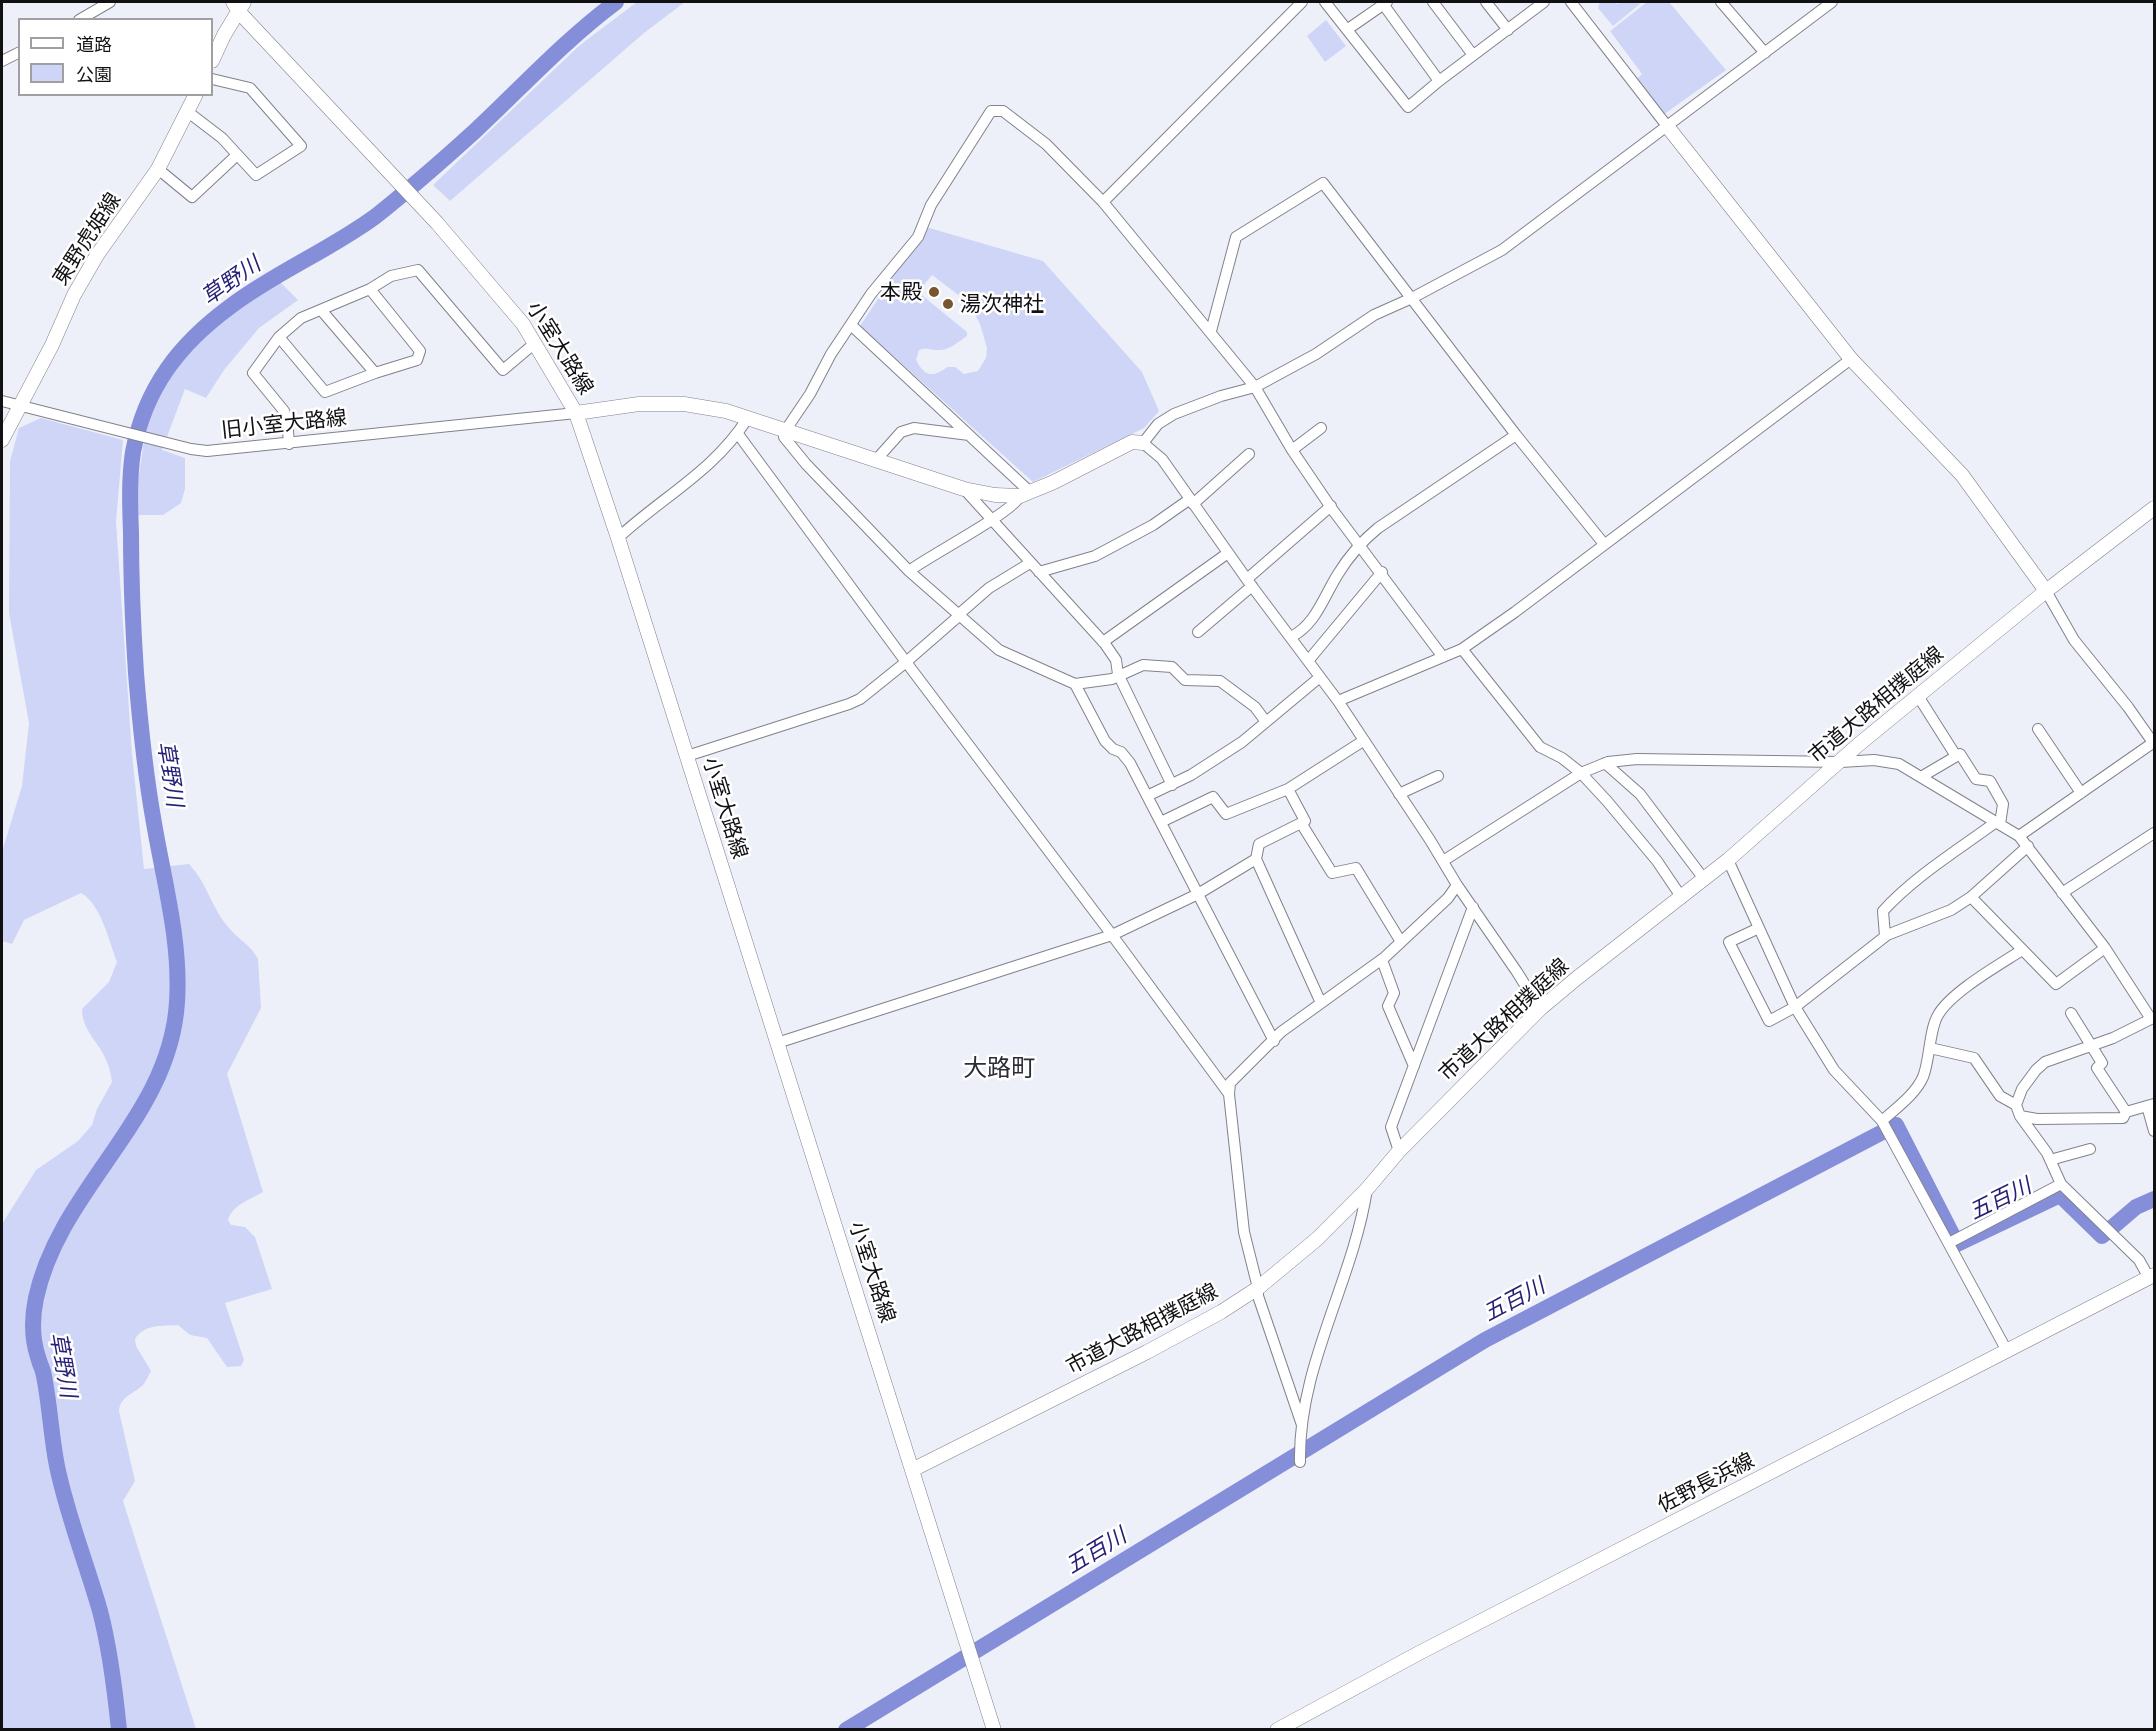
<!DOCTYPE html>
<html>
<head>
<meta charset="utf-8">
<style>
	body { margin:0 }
	#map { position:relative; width:2156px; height:1731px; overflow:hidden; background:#eef0f9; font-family:"Asap Condensed","Noto Sans JP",sans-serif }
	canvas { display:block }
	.frame { position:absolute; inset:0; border:3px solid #111114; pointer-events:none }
	.legend { position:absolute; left:18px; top:18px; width:195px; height:78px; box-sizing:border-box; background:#fff; border:2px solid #a0a0a1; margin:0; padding:8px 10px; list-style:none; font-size:18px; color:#111114 }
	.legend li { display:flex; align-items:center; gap:12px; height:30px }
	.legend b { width:30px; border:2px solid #a0a0a1 }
</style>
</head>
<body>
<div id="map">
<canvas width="2156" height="1731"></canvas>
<div class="frame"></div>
<ul class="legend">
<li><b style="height:8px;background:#fff"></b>道路</li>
<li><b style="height:16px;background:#cfd5f7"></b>公園</li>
</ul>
</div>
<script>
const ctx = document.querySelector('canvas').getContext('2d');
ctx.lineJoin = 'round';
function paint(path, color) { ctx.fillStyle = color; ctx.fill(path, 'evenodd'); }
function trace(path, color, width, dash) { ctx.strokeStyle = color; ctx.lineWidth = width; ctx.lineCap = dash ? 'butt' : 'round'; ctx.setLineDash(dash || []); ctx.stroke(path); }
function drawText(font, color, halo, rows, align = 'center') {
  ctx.font = font + ' "Asap Condensed","Noto Sans JP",sans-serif'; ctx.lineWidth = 5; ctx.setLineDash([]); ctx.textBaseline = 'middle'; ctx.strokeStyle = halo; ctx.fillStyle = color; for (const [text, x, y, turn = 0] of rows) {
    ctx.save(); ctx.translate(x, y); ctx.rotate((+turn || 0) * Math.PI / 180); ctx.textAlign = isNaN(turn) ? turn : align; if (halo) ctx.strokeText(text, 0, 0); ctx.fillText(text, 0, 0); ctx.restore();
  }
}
const green = new Path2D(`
	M637,2H685L644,33L450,201L433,185L580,45Z
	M1600,2H1615L1617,4L1621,2H1637L1640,4L1613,26L1598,8Z
	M1647,2H1669L1726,70L1663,115L1633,83L1642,74L1610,31Z
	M1326,20L1346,46L1325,62L1307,36Z
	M926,227L1043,261L1142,372L1159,411L1144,428L1033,482L860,326ZM932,275L969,303L980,324L987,348L986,358L978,371L964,374L955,367H948C932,377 926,378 916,360L919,350C926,347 931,350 939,350C950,350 958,342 967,336V332L918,292Z
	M276,278L298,300L259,328L224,370L206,398L185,389L162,450L185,458V489L181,503L163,515H133L147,420L173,366L213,325Z
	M41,418L123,440L116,522L132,754L144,869L189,864C207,883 212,909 229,928C238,939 252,946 258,959L261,1008L227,1074L263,1192C251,1199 232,1205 228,1220L231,1225L245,1227L255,1237L272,1289L225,1303L244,1360L241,1366L227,1367L207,1338L190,1335L178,1325C162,1326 144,1324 135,1339L136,1346L151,1371C149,1375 146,1381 143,1385C134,1394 120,1396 119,1411L135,1481L123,1501L196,1729H2V1224L36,1170L78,1141L92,1125L97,1109L112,1082C111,1076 110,1069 107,1062C100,1043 82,1031 82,1009L109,982L117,962C109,941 101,904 81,893L24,920L12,944L2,941V852L22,786L29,723L9,613L10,461L19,428Z`);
const river = new Path2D(`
	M119,1730C115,1690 110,1649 100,1611C86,1562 67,1515 57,1466C51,1436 50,1406 44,1376C41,1363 42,1371 38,1357C32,1339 32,1317 36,1298C60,1187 170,1119 177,1002C181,942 164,882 154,823C145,773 140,723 136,673C133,627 131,579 131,533C130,506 129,478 133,452C145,388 179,344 231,306C276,272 330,250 376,216C410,189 443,160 475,131C522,87 565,40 616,2
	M846,1730L1485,1340L1896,1125L1957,1244L2060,1195L2102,1236L2136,1207L2154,1199`);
const street = new Path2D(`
	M1325,2L1408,107L1439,81L1544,2
	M1433,2L1473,55
	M1486,2L1508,30
	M1571,2L1667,126
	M1721,2L1765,53
	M1383,4L1439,81
	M79,20L110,2
	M1348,29L1387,2
	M2,61L20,52
	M188,112L222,138L256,175L301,146L250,88L212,79
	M158,169L192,197L237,155
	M1103,202L1255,387L1292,450L1332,509L1443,657
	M322,311L375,373
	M851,325L969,435
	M1211,331L1236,237L1323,183L1516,435L1604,544
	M279,337L325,392L375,373L417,360L420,351L370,289
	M2,401L191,449L207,451L576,413
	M289,444L287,418L284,411L253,373L279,337L301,318L370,289L391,276L418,270L503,370L535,343
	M1292,450L1321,428
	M876,460L901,432L914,428L969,435L1030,492
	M964,489L1105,644L1116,660L1118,674L1172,785
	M1193,504L1249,454
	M618,538C661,498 715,470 747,419
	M909,571C930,555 1012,513 1020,496
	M1039,572L1095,556L1153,525L1190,499
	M1247,579L1331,506
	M2046,591L2074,640L2128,707L2154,744
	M958,615L989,588L1030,563
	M960,615L906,662L1112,935L1229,1094
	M1198,632L1252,586
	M1291,637C1316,624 1323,598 1338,574C1349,556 1361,542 1378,528L1516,435
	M1103,642L1228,553
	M1462,649L1540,747L1562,758L1581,773L1607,801L1657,861L1682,898
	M1308,661L1382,572
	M1075,684L1105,741L1113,749L1121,752L1130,763L1274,1041
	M1918,696L1956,756
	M1338,701L1462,649L1515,612L1851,359
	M1266,722L1255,707L1220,681L1185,680L1172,667L1143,665L1112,679L1075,684L999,650L909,571L806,464L784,437L785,431L810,394L831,354L871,294L918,237L931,205L991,111H1003L1046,144L1103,202L1302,2
	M2038,729L2081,793
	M687,756L849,704L860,699L906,662L738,434
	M1605,763L1640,794L1704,879
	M1921,777L1960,754L1976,779L1990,781L2003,804L2000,824
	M1399,794L1438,776
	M1147,796L1191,775L1242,742L1320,677
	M1161,822L1213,797L1226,814L1288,789
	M1301,823L1332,873L1356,868L1401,942
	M2019,836L2154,742
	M1728,860L1795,1007L1834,1070L1882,1121L2007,1351
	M1443,861L1581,773L1608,762L1637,759L1841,762L1874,760L1899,764L2019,836L2105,948L2151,1019L2154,1018
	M2062,893L2154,833
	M1971,897L2056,984L2105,948
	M1759,928L1729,942L1769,1021L1795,1007L1887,935L1951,910L1971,897L2028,846
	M1885,936L1883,911C1915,876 1958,850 1996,822
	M1382,960L1394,993L1388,1006L1414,1066
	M1321,1003L1256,859L1259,844L1305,821L1288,789L1363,741
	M1540,1009L1517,972L1457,885L1430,840L1338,701L1248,581L1162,459L1143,443L1158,424L1174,414L1221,396L1255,387L1316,354L1374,315L1412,298L1502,250L1832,2
	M2071,1013L2102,1063L2097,1068L2126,1112
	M777,1043L1112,935L1198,894L1256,859
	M1930,1048L1974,1058L2000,1096L2016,1105
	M2147,1106L2154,1131
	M2020,1116L2037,1119L2123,1118L2126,1112L2154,1104
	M1882,1121C1896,1108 1915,1095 1923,1077C1930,1060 1929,1030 1938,1015C1951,992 1999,965 2022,950
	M1399,1151L1391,1127L1473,907
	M2050,1160L2090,1149
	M1949,1243L2061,1184
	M2149,1278L2139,1260L2061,1184L2047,1153L2020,1116L2016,1105L2022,1089L2036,1070L2045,1062L2113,1038L2151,1019
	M1302,1425L1258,1296V1288L1244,1232L1229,1094L1230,1083L1281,1032L1385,957L1448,898L1457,885
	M1300,1462C1298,1366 1353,1282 1367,1189`);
const secondary = new Path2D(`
	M233,2L239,12L437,223L523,324L576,413L618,538L994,1730
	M212,61L224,35L244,2
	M1667,126L1851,359L1962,475L2046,591
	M576,413L639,404H684L726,411L964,489L995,495L1020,496L1054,482L1132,442L1143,443
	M2,440L52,345L74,295L97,255L158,169L196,94
	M912,1470L1147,1352L1221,1312L1258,1288L1317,1239L1367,1189L1399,1151L1540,1009L1577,978L1728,860L1858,745L2046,591L2154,508
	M1277,1730L1419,1653L2154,1275`);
const markers = [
	[934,292,6,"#78552e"],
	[948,304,6,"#78552e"]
];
const streetNames = [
	["東野虎姫線",87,239,-57],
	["小室大路線",560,348,58],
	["旧小室大路線",284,424,-6],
	["市道大路相撲庭線",1876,705,-40],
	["小室大路線",725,808,73],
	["市道大路相撲庭線",1504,1020,-43],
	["小室大路線",872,1272,72],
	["市道大路相撲庭線",1142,1329,-28],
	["佐野長浜線",1706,1483,-27]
];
const poiNames = [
	["本殿",922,292],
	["湯次神社",960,304,"left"]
];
const waterNames = [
	["草野川",231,281,-35],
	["草野川",170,774,81],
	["五百川",2000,1199,-26],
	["五百川",1514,1300,-28],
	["草野川",63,1365,80],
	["五百川",1096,1551,-31]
];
const quarterNames = [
	["大路町",999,1068]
];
paint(green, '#cfd5f7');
trace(river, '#858fd9', 16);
trace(street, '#81828b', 12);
trace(secondary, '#81828b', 15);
trace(street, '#fff', 10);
trace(secondary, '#fff', 14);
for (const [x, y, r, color] of markers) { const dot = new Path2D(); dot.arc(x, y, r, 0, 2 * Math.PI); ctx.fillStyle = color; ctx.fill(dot); trace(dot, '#fff', 2); }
drawText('21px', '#111114', '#fff', streetNames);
drawText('21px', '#111114', '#fff', poiNames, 'right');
drawText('italic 22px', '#251f75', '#fff', waterNames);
drawText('24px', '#2d2e35', '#fff', quarterNames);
</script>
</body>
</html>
